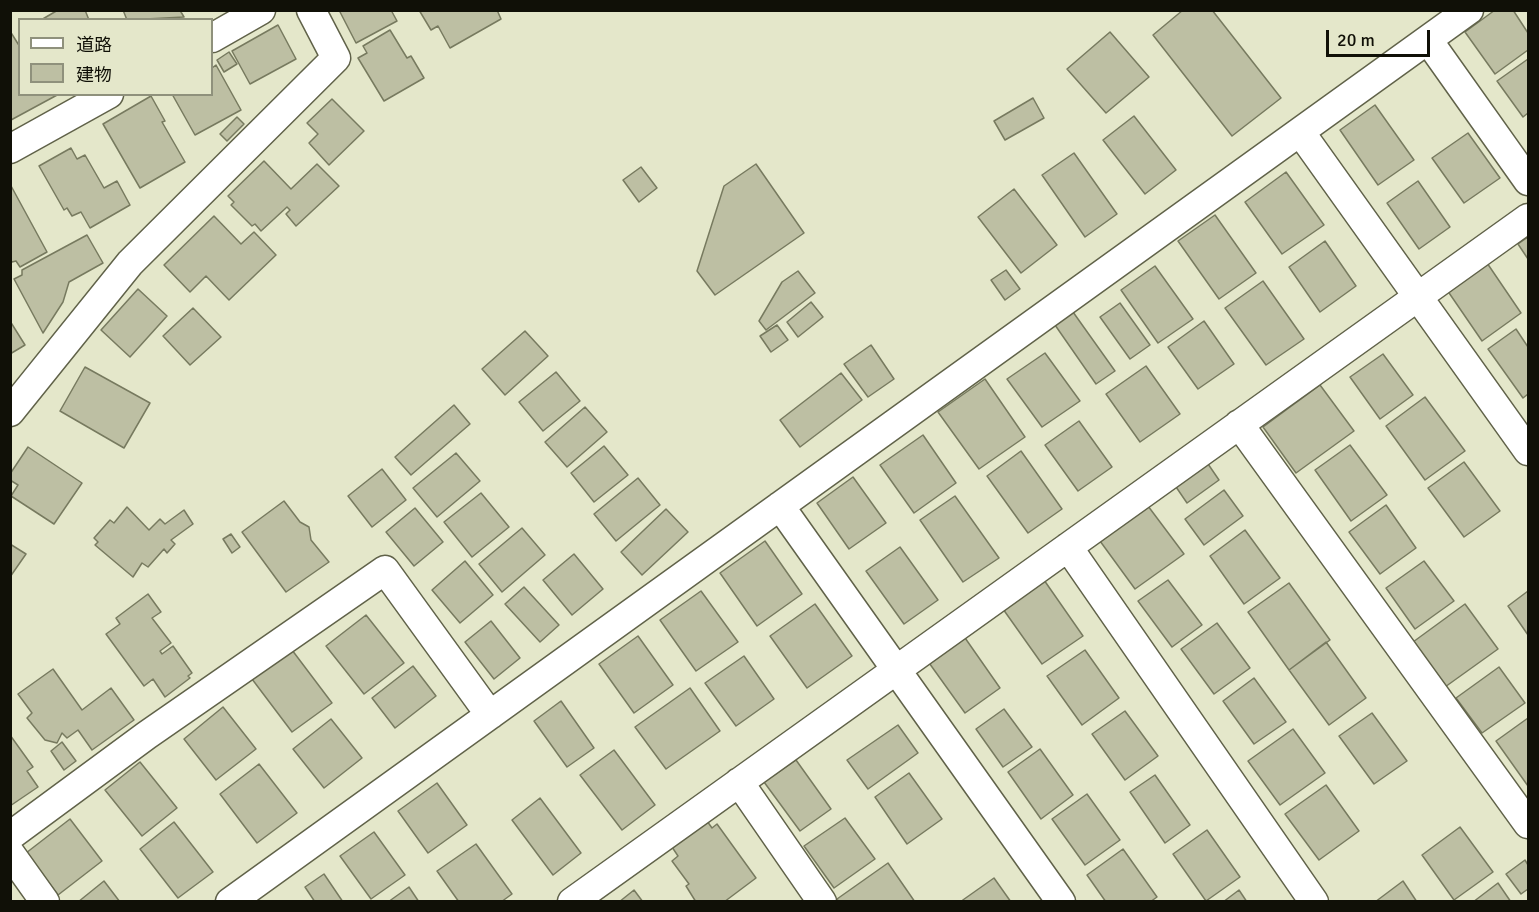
<!DOCTYPE html>
<html>
<head>
<meta charset="utf-8">
<style>
	body { margin:0 }
	#map { position:relative; width:1539px; height:912px; overflow:hidden; background:#e4e7ca; font-family:Signika,"Noto Sans JP",sans-serif }
	canvas { display:block }
	.frame { position:absolute; inset:0; border:12px solid #101007; pointer-events:none }
	.legend { position:absolute; left:18px; top:18px; width:195px; height:78px; box-sizing:border-box; background:#e4e7ca; border:2px solid #8f917c; margin:0; padding:8px 10px; list-style:none; font-size:18px; color:#101007 }
	.legend li { display:flex; align-items:center; gap:12px; height:30px }
	.legend b { width:30px; border:2px solid #8f917c }
	.scale { position:absolute; left:1326px; top:30px; width:104px; height:27px; box-sizing:border-box; border:3px solid #101007; border-top:0; padding-left:8px; font-size:18px; line-height:21px; white-space:nowrap; color:#101007; -webkit-text-stroke:4px #e4e7ca; paint-order:stroke }
</style>
</head>
<body>
<div id="map">
<canvas width="1539" height="912"></canvas>
<div class="frame"></div>
<ul class="legend">
<li><b style="height:8px;background:#fff"></b>道路</li>
<li><b style="height:16px;background:#bdbfa3"></b>建物</li>
</ul>
<div class="scale">20 m</div>
</div>
<script>
const ctx = document.querySelector('canvas').getContext('2d');
ctx.lineJoin = 'round';
function paint(path, color) { ctx.fillStyle = color; ctx.fill(path, 'evenodd'); }
function trace(path, color, width, dash) { ctx.strokeStyle = color; ctx.lineWidth = width; ctx.lineCap = dash ? 'butt' : 'round'; ctx.setLineDash(dash || []); ctx.stroke(path); }
const building = new Path2D(`
	M58,10H85L89,20H41Z
	M123,10H183L181,12L184,17L127,20Z
	M339,10H391L397,21L356,43Z
	M419,10H497L501,19L450,48L438,26L431,30Z
	M1183,10H1212L1281,98L1232,136L1153,35Z
	M1495,10H1513L1528,33V50L1495,74L1465,32Z
	M278,25L296,59L250,84L232,51Z
	M390,30L407,58L411,56L424,78L384,101L358,58L367,53L363,46Z
	M10,31L20,47V94H59L11,120Z
	M1110,32L1149,77L1106,113L1067,69Z
	M229,52L237,64L224,72L217,60Z
	M1528,59V113L1523,117L1497,81Z
	M216,65L241,110L195,135L172,94H212V68Z
	M151,96L165,121L162,122L185,162L140,188L103,124Z
	M1033,98L1044,118L1005,140L994,121Z
	M332,99L364,131L329,165L309,143L318,134L307,123Z
	M1375,105L1414,160L1378,185L1340,130Z
	M1134,116L1176,170L1145,194L1103,140Z
	M237,117L244,124L227,141L220,134Z
	M1468,133L1500,178L1464,203L1432,158Z
	M71,148L77,159L85,155L104,188L117,181L130,205L90,228L81,212L72,216L67,208L64,210L39,166Z
	M1074,153L1117,214L1085,237L1042,175Z
	M264,161L291,189L317,164L339,186L296,226L286,214L290,210L287,207L261,231L255,224L252,226L231,205L234,202L228,196Z
	M756,164L804,233L715,295L697,271L724,186Z
	M641,167L657,188L639,202L623,180Z
	M1286,172L1324,225L1282,254L1245,202Z
	M1418,181L1450,227L1419,249L1387,203Z
	M10,184L47,252L20,267L16,261L12,262L10,259Z
	M1014,189L1057,245L1021,273L978,217Z
	M1215,215L1256,273L1219,299L1178,241Z
	M214,216L241,244L254,232L276,255L229,300L206,276L190,292L164,265Z
	M87,235L103,263L69,282L63,302L43,333L14,279L22,275V270Z
	M1528,237V259L1518,244Z
	M1325,241L1356,286L1320,312L1289,267Z
	M1485,260L1521,313L1482,341L1445,287Z
	M1155,266L1193,319L1158,343L1121,290Z
	M1006,270L1020,289L1005,300L991,280Z
	M798,271L815,293L766,330L759,321L782,282Z
	M1263,281L1304,339L1266,365L1225,308Z
	M138,289L167,316L130,357L101,330Z
	M811,302L823,317L798,337L787,322Z
	M1120,303L1150,345L1130,359L1100,317Z
	M193,308L221,337L190,365L163,336Z
	M1073,312L1115,371L1096,384L1055,325Z
	M10,321L25,345L10,354Z
	M1204,321L1234,364L1198,389L1168,347Z
	M777,325L788,340L771,352L760,336Z
	M1516,329L1528,347V394L1523,398L1488,349Z
	M525,331L548,356L505,395L482,369Z
	M871,345L894,379L868,397L844,364Z
	M1045,353L1080,401L1042,427L1007,379Z
	M1383,354L1413,395L1380,419L1350,377Z
	M1146,366L1180,414L1140,442L1106,394Z
	M85,367L150,403L124,448L60,411Z
	M556,372L580,401L543,431L519,402Z
	M841,373L862,400L800,447L780,420Z
	M985,379L1025,437L979,469L938,412Z
	M1320,385L1354,431L1296,473L1263,427Z
	M1425,397L1465,451L1425,480L1386,426Z
	M454,405L470,424L411,475L395,457Z
	M585,407L607,432L567,467L545,442Z
	M1079,421L1112,467L1078,491L1045,445Z
	M923,435L956,483L914,513L880,465Z
	M1350,445L1387,495L1351,521L1315,470Z
	M604,446L628,475L594,502L571,473Z
	M28,447L82,483L54,524L11,496L18,485L10,480V474Z
	M1021,451L1062,509L1028,533L987,476Z
	M456,453L480,481L437,517L413,488Z
	M1206,461L1219,480L1187,503L1174,484Z
	M1464,462L1500,511L1464,537L1428,488Z
	M382,469L406,500L372,527L348,496Z
	M853,477L886,523L849,549L817,503Z
	M638,478L660,505L616,541L594,514Z
	M1224,490L1243,516L1204,545L1185,519Z
	M481,493L509,527L472,557L444,522Z
	M955,496L999,558L963,582L920,520Z
	M284,501L300,522L309,527L311,540L329,562L286,592L242,532Z
	M1386,505L1416,548L1380,574L1349,532Z
	M1148,506L1184,554L1135,589L1100,541Z
	M127,507L149,530L160,519L165,524L184,510L193,524L171,540L175,544L167,553L164,549L148,567L142,563L133,577L95,545L98,542L94,538L110,520L114,523Z
	M415,508L443,542L414,566L386,532Z
	M666,509L688,532L642,575L621,552Z
	M522,528L545,555L502,592L479,564Z
	M1245,530L1280,578L1244,604L1210,556Z
	M231,534L240,547L232,553L223,539Z
	M765,541L802,594L757,626L720,573Z
	M10,544L26,554L10,577Z
	M900,547L938,600L904,624L866,571Z
	M574,554L603,589L572,615L543,580Z
	M465,561L493,595L460,623L432,590Z
	M1424,561L1454,601L1415,629L1386,588Z
	M1044,580L1083,636L1042,664L1003,609Z
	M1168,580L1202,625L1172,647L1138,601Z
	M1289,583L1330,640L1289,670L1248,612Z
	M524,587L559,625L540,642L505,604Z
	M701,591L738,642L696,671L660,620Z
	M1528,591V635L1508,606Z
	M148,594L161,612L152,618L171,643L160,651L162,654L173,646L192,673L188,676L190,678L165,697L153,679L144,686L106,634L120,624L116,618Z
	M815,604L852,656L807,688L770,636Z
	M1465,604L1498,649L1445,687L1413,642Z
	M366,615L404,663L364,694L326,646Z
	M491,621L520,658L494,679L465,642Z
	M1217,623L1250,668L1214,694L1181,649Z
	M963,635L1000,688L965,713L927,660Z
	M638,636L673,685L634,713L599,664Z
	M1326,642L1366,698L1329,725L1289,670Z
	M292,650L332,703L292,732L252,679Z
	M1085,650L1119,698L1082,725L1047,676Z
	M744,656L774,699L736,726L705,683Z
	M413,666L436,696L395,728L372,698Z
	M1499,667L1525,703L1482,733L1456,698Z
	M53,669L82,710L111,688L134,720L92,750L78,730L67,738L62,733L57,743L45,740L27,718L32,713L18,694Z
	M1254,678L1286,722L1254,744L1223,701Z
	M690,688L720,731L666,769L635,727Z
	M561,701L594,748L567,767L534,721Z
	M223,707L256,749L216,780L184,739Z
	M1004,709L1032,747L1003,767L976,729Z
	M1125,711L1158,756L1125,780L1092,734Z
	M1372,713L1407,761L1374,784L1339,736Z
	M1528,718V786L1496,741Z
	M331,719L362,758L324,788L293,749Z
	M898,725L918,753L868,789L847,760Z
	M1293,729L1325,773L1280,805L1248,761Z
	M10,735L33,767L27,771L38,787L10,806Z
	M62,742L76,761L64,770L51,751Z
	M1040,749L1073,795L1041,819L1008,772Z
	M614,750L655,805L622,830L580,775Z
	M796,760L831,809L800,831L764,782Z
	M140,762L177,808L142,836L105,790Z
	M259,764L297,813L257,843L220,794Z
	M909,773L942,819L907,844L875,797Z
	M1155,775L1190,825L1165,843L1130,792Z
	M437,783L467,825L428,853L398,811Z
	M1326,785L1359,831L1319,860L1285,814Z
	M1087,794L1120,840L1085,865L1052,819Z
	M540,798L581,853L553,875L512,820Z
	M845,818L875,859L834,888L804,846Z
	M70,819L102,861L58,895L26,853Z
	M707,821L712,828L717,824L756,878L724,902H696L686,886L689,884L672,861L678,856L672,847Z
	M174,822L213,872L178,898L140,849Z
	M1460,827L1493,872L1454,900L1422,855Z
	M1207,830L1240,877L1206,901L1173,854Z
	M374,832L405,875L371,899L340,856Z
	M476,844L512,894L501,902H459L437,871Z
	M1123,849L1157,897L1150,902H1106L1087,875Z
	M1525,860L1528,865V889L1521,894L1506,874Z
	M888,863L915,902H839L837,899Z
	M324,874L343,902H315L305,887Z
	M994,878L1011,902H960Z
	M104,881L120,902H78Z
	M1403,881L1417,902H1375Z
	M1498,883L1511,902H1473Z
	M409,887L419,902H388Z
	M634,890L643,902H619Z
	M1239,890L1247,902H1223Z`);
const minor = new Path2D(`
	M212,38L261,10
	M1428,40L1528,181
	M1301,133L1528,451
	M10,149L109,94
	M10,412L130,263L336,58L311,10
	M1239,424L1528,824
	M780,506L1061,902
	M1068,547L1314,902
	M739,782L822,902
	M10,836L147,735L385,570L490,715
	M10,853L45,902
	M230,902L1469,10
	M572,902L1528,218`);
paint(building, '#bdbfa3');
trace(building, '#777a5f', 1.5);
trace(minor, '#606249', 31);
trace(minor, '#fff', 28);
</script>
</body>
</html>
